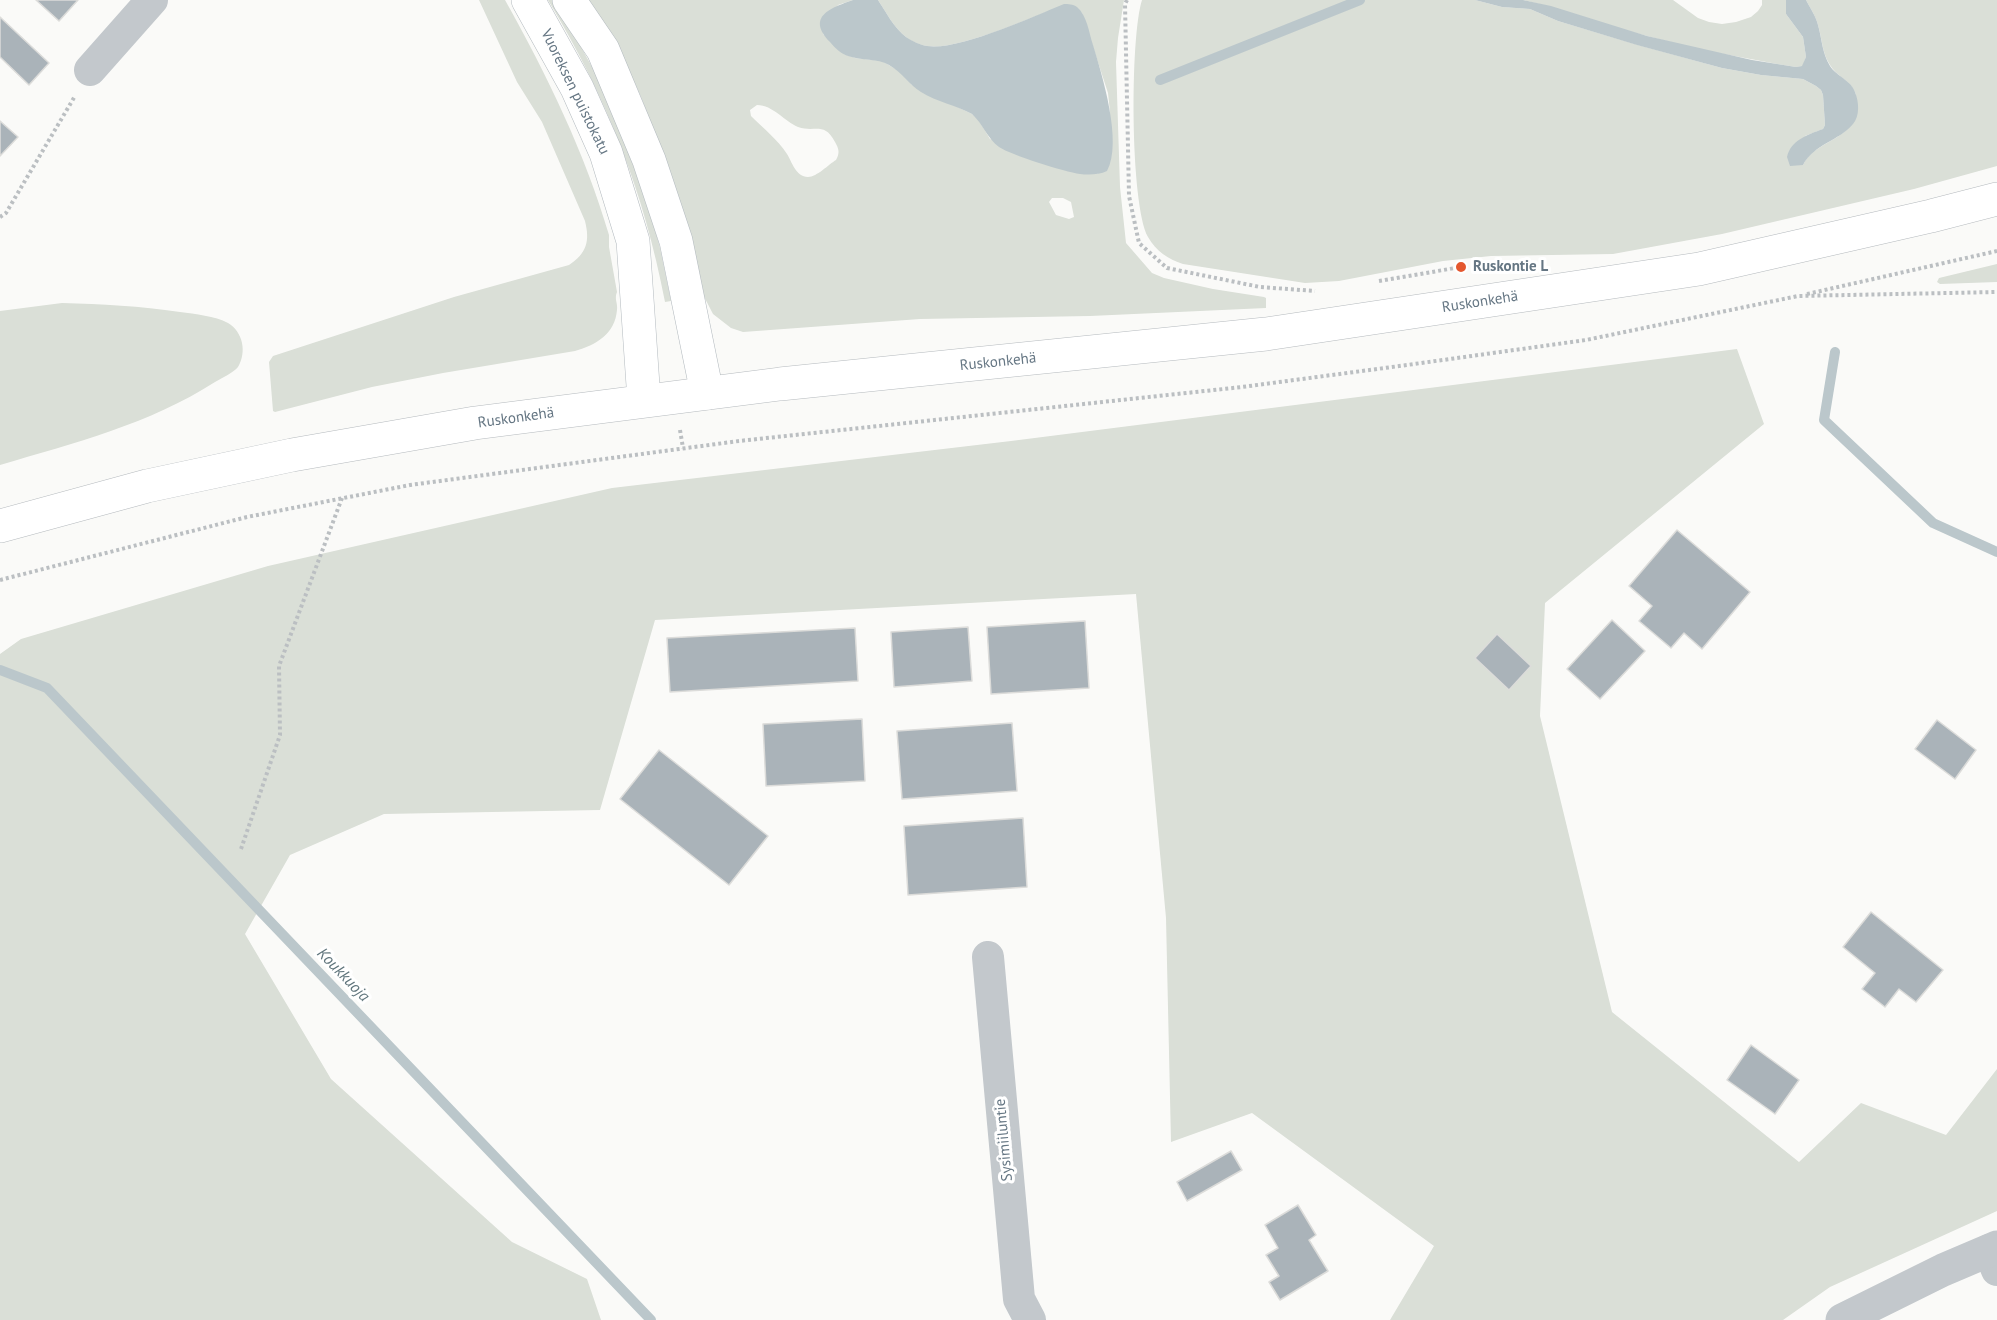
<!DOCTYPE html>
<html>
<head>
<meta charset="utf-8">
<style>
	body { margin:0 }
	canvas { display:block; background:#fafaf8 }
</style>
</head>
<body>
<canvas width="1997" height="1320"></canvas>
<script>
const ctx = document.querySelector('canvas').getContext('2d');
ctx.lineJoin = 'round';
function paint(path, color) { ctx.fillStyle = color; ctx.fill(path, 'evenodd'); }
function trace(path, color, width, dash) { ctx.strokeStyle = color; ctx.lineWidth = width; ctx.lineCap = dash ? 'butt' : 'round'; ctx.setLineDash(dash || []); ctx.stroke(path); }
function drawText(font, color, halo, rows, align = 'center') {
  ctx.font = font + ' "PT Sans",sans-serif'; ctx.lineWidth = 6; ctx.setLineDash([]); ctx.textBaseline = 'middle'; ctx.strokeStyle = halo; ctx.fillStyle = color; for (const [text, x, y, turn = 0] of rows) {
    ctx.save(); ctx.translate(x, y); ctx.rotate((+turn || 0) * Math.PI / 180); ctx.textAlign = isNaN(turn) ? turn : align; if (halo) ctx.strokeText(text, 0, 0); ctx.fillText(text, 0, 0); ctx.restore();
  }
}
const green = new Path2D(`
	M479,0H505C547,75 585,153 609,235V247L617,292C614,299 618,303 617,310C615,334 596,345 575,351L443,373L372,387L275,412L273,411L269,362L273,356L454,297L569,265C587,253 590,241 585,221L542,122L517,82Z
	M548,0H555L602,85L648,203L660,248L671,301L665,302C644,191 606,96 548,0Z
	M587,0H853L838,5L823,34L844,54L855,58L882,61L899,71L912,85L972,114L978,119L990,139L1098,174L1110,112L1108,93L1082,13L1064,5C1032,17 958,51 927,46C919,45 911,41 906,37C894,28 886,12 878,0H1124L1118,38L1116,62L1120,187L1126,243L1152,273L1164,278L1213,289L1264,297L1266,298V308L1090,316L920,319L743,332L731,328L713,314L697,283C680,221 665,157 641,97C627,63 606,32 587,0ZM757,105C773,105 784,121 798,127C815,133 824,121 835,142C839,149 840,153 836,160C829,164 817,177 808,177C796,177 792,162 787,154C778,140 763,128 751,116L750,110ZM1052,198H1063L1071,202L1074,217L1069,219L1056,215L1049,202Z
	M1142,0H1475L1502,7L1530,9L1558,21L1638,45L1722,68L1761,75L1803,79L1816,86L1821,90L1823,95L1825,125L1823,129L1805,136L1803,165C1813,145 1835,143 1849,127C1855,121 1858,100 1855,92C1850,80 1836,76 1830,65C1822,53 1822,38 1818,25C1816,16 1810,8 1806,0H1997V166L1914,189L1722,234L1613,254L1491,256L1443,261L1339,281L1305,283L1183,264C1168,259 1156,251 1148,237C1130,204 1130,37 1142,0Z
	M1523,0H1673L1698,18L1709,22L1722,24L1736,22L1751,17L1758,11L1762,5V0H1786V14L1803,37L1806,57L1803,66L1796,67C1746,59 1696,49 1647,36C1605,25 1565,9 1523,0Z
	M1997,264V282L1940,284L1937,282L1939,278Z
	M62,303C102,304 140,306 180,312C195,314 215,316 228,323C243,332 247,352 238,367C233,373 222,378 215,382C150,424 74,443 0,465V311Z
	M1737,349L1764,424L1545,603L1540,716L1612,1012L1799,1162L1861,1103L1946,1135L1997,1069V1211L1830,1287L1783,1320H1390L1434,1246L1252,1113L1171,1142L1166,918L1136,594L655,620L600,810L384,814L290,855L245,934L331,1079L512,1242L587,1279L601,1320H0V654L21,639L268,566L612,488L1011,441Z`);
const water = new Path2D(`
	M853,0H878C886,12 894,28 906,37C912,41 920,45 927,46C958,51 1032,17 1064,4C1068,4 1073,4 1077,7C1087,15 1089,33 1093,45C1102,75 1123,142 1107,171C1099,175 1088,175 1080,174C1065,172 1011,155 999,147C987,138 983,124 972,114C956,105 937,102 921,92C909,85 902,72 889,65C877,58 862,61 848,56C841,54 835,48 830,42C806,17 830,8 853,0Z
	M1475,0H1523L1551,6L1647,36L1752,60L1796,67L1802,66L1806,57L1803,37L1786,14V0H1806C1810,8 1816,16 1818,25C1822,39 1822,53 1830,66C1836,76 1851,80 1855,92C1859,102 1860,116 1853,124C1839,141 1814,144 1803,165L1790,166L1787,157C1791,140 1807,135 1823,129L1825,125L1823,95L1821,90L1816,86L1803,79L1761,75L1722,68L1637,45L1558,21L1530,9L1502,7Z`);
const stream = new Path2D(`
	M1160,80L1360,0
	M1835,352L1824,420L1933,523L1997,552
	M0,670L47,688L651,1320`);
const building = new Path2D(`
	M36,0H78L59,21Z
	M0,17L49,63L29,85L0,57Z
	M0,121L18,137L0,156Z
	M1677,530L1750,592L1702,649L1684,633L1671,648L1639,621L1652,606L1629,586Z
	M1612,620L1645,651L1600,699L1567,669Z
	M1085,621L1089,688L991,694L987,627Z
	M968,627L972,681L894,687L891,632Z
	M855,628L858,681L670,692L667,638Z
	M1497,634L1531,666L1509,690L1475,658Z
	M862,719L865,781L766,786L763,724Z
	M1937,720L1976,750L1955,779L1915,749Z
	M1012,723L1017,791L902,799L897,731Z
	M659,750L768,836L729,885L620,799Z
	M1023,818L1027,887L908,895L904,826Z
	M1871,912L1943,970L1916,1002L1899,989L1885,1007L1862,989L1875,973L1843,947Z
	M1751,1045L1799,1080L1775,1114L1727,1080Z
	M1231,1151L1242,1170L1187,1201L1177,1182Z
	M1298,1205L1316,1235L1309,1240L1328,1271L1280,1300L1269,1282L1279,1276L1266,1255L1278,1248L1265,1225Z`);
const path = new Path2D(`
	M1127,0L1125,4L1129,196L1139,243L1167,268L1260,287L1315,291
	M0,217L6,213L75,96
	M1379,281L1461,267
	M1807,294L1997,251
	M680,430L683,448
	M0,580L247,517L410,485L739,441L1242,387L1407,365L1586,340L1798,296L1997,292
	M241,849L280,735L279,666L342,498`);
const minor = new Path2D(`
	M90,70L152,0
	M988,957L1019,1299L1030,1320
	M1989,1250L1997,1270`);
const tertiary = new Path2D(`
	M1842,1320L1943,1270L1997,1247`);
const secondary = new Path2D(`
	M528,0L577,88L606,153L633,241L644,400
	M569,0L603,50L649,160L676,241L707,393`);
const primary = new Path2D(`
	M0,526L147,486L292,455L475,423L780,384L1266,334L1699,269L1931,216L1997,199`);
const markers = [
	[1461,267,6,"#e4572e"]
];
const streetNames = [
	["Vuoreksen puistokatu",575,92,64],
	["Ruskonkehä",1480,302,-9],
	["Ruskonkehä",998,362,-6],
	["Ruskonkehä",516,418,-8],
	["Sysimiiluntie",1004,1140,-95]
];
const poiNames = [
	["Ruskontie L",1473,267]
];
const waterNames = [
	["Koukkuoja",343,975,46]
];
paint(green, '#dadfd7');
paint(water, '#bbc7cb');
trace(stream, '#bbc7cb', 10);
paint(building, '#aab3b9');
trace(building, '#dcdcda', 1.5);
trace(secondary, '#b3babf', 34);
trace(primary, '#b5babe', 34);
trace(path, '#bbbfc2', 4, [3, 3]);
trace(minor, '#c3c8cc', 32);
trace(tertiary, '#c3c8cc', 33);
trace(secondary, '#fff', 33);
trace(primary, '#fff', 33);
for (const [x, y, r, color] of markers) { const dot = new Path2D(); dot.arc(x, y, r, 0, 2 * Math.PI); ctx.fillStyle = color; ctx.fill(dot); trace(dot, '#fff', 2); }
drawText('15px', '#657683', '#fff', streetNames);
drawText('bold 15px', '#657683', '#fff', poiNames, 'left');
drawText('italic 16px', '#60757c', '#fff', waterNames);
</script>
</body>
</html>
